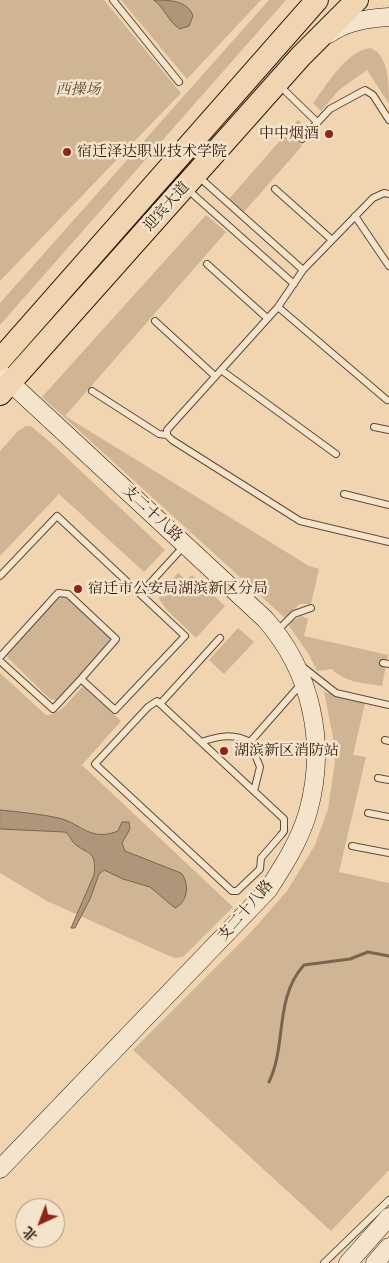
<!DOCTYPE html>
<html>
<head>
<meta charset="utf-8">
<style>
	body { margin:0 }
	#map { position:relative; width:389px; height:1263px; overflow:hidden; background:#f0d5b0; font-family:"IM FELL French Canon","Noto Serif SC",serif }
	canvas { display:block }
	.north { position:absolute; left:15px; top:1198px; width:50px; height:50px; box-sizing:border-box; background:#f5e4cc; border:1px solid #a79380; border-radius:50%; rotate:223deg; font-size:14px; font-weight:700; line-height:20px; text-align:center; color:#32190e }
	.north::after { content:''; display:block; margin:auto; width:18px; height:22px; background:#8f2418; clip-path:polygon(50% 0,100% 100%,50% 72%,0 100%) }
</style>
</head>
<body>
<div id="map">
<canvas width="389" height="1263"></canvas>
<div class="north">北</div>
</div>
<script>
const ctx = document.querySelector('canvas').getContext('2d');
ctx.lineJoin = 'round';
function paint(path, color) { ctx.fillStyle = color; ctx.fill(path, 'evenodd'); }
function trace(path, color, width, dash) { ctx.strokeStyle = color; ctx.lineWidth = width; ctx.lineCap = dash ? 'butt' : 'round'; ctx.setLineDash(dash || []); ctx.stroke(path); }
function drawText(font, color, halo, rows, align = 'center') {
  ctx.font = font + ' "IM FELL French Canon","Noto Serif SC",serif'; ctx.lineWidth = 5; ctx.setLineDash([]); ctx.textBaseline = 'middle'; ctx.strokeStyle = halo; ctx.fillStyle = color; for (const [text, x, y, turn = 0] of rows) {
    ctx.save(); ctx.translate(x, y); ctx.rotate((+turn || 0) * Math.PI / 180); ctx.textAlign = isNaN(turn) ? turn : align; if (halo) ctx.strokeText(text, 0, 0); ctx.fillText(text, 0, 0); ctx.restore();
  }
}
const green = new Path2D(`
	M0,0H104L181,93L0,281Z
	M121,0H261L187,79Z
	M269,0H286L0,325V303Z
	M370,48C389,54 389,85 389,104L367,70L339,90L321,111L313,103C327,85 346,51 370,48Z
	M298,120L305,126L294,136L302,146L243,213L229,199Z
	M206,215L226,232L65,416L309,566L319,569L311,604H300L285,618L42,397Z
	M26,426H31L50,442L165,550L144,572L59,494L0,556V451L18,431Z
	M178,573L186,580L192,575L225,606L196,638L167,610L159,599L160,592Z
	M61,595L65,596L112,640L64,694L56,700L50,699L6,656L56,598Z
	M301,616L308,619L304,636L388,655L382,686C365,683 345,683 332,669L317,671L308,653L289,626L291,622Z
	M238,628L254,642L224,674L209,660Z
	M0,673L46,715C61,716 73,696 83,686L121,721L82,765L233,907L183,957L175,958L165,954L47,901L0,873Z
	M324,692L365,703L353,755L366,757L339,872L389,883V1170L331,1231L133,1050L251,932L287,891L315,845L328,809L335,762L333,737Z`);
const water = new Path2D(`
	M154,0C168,0 188,0 193,16L189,26L180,29C168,22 165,8 154,0Z
	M0,810C19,812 40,814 59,818C82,824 90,842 118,831L122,822H129L130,829L122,843L125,851L181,873C190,883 188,902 175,908L150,887L123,879L104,870L99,874L90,899L75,928H71L94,875C97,850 88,855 75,844C70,840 71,835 65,832L0,829Z`);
const stream = new Path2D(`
	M269,1082C287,1045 274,998 304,965L350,959L368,952L389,956`);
const lane = new Path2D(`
	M113,0L179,82
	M279,85L317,122
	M302,139L330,109L365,90L373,95L389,120
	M199,177L303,270
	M187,189L294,284
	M275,189L332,240
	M389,194L384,193L373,198L303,270L278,307L167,430V435L172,440L300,521L389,542
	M355,216L389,266
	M207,264L267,318
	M278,307L387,400
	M155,321L215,376
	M221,370L336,454
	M92,391L159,434L167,435
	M374,427L389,430
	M344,494L389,505
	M0,576L57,516L185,636L115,710L81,679L53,709L0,661
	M141,593L184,546
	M277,631L294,614L311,608
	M0,657L58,593L68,594L116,639L81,679
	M383,663L389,664
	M303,667L336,693L389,705
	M157,701L284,819V831L281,835L261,858L260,869L237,891H232L95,764L148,707Z
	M160,704L220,638
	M385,740L389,741
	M201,742C219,736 233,733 250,742L260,767L254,791
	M250,742L302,683
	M378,778L389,780
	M368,813L389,817
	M352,846L389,853
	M324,1263L389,1200`);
const secondary = new Path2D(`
	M329,34C345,22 369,18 389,17
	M0,373L265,619C312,672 327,744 308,812C300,840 284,865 268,890L0,1169
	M348,1263L389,1217
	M375,1263L389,1247`);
const highway = new Path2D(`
	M0,360L317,0
	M0,394L301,56L357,0`);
const markers = [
	[329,134,5,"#8f2418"],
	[67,152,5,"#8f2418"],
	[78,589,5,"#8f2418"],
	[224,751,5,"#8f2418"]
];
const parkNames = [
	["西操场",78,90]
];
const poiNames = [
	["中中烟酒",319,134,"right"],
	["宿迁泽达职业技术学院",77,152],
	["宿迁市公安局湖滨新区分局",88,589],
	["湖滨新区消防站",234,751]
];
const streetNames = [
	["迎宾大道",167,207,-48],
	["支二十八路",152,514,43],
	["支二十八路",246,911,-49]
];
paint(green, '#d0b594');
paint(water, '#af9579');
trace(water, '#7d634e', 1);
trace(stream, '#7d634e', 3);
trace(lane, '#624836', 8);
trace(secondary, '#32190e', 19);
trace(highway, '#32190e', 24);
trace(lane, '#f5e4cc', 6);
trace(secondary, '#f5e4cc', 18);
trace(highway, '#f0d5b0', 22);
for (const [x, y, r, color] of markers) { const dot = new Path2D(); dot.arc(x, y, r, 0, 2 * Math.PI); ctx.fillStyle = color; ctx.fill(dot); trace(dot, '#f5e4cc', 2); }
drawText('italic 15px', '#614836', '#f5e4cc', parkNames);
drawText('15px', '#32190e', '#f5e4cc', poiNames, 'left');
drawText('15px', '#32190e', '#f5e4cc', streetNames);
</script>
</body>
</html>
